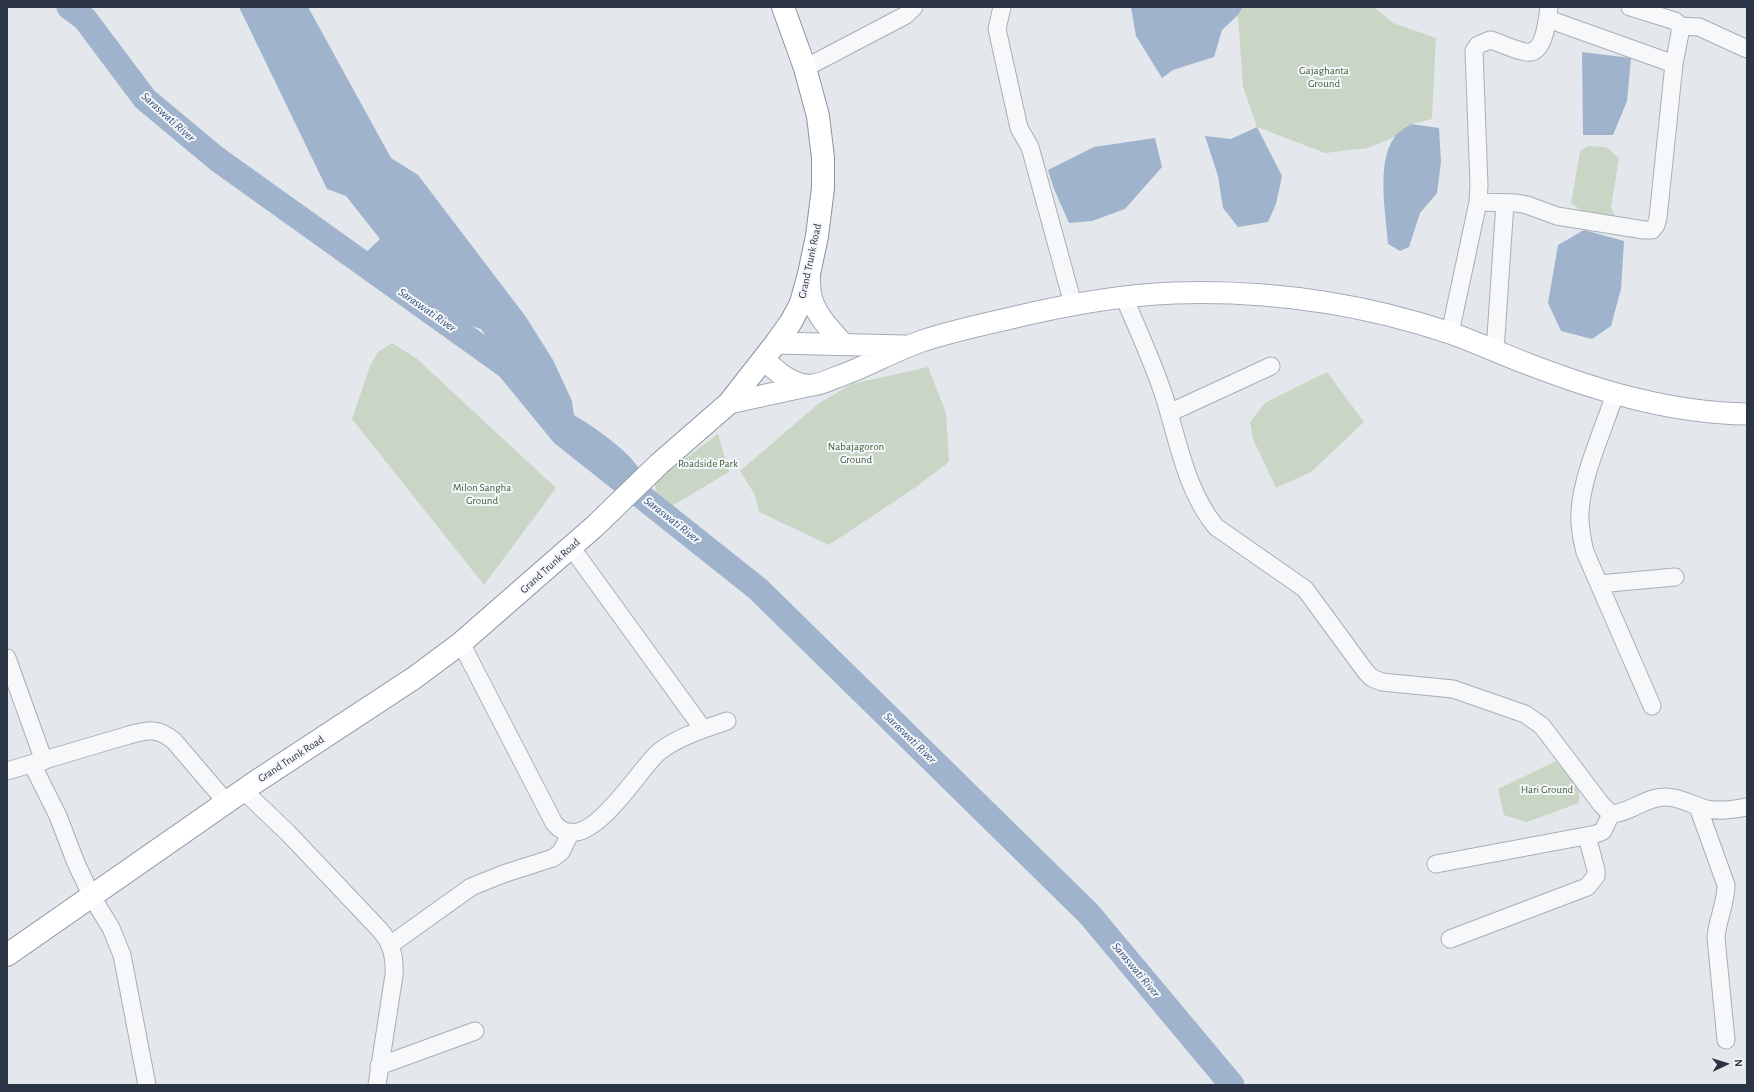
<!DOCTYPE html>
<html>
<head>
<meta charset="utf-8">
<style>
	body { margin:0 }
	#map { position:relative; width:1754px; height:1092px; overflow:hidden; background:#e4e7ec; font-family:"Alegreya Sans",sans-serif }
	canvas { display:block }
	.frame { position:absolute; inset:0; border:8px solid #2b3445; pointer-events:none }
	.north { position:absolute; left:1706px; top:1044px; width:40px; height:40px; -webkit-text-stroke:3px #f4f6f9; paint-order:stroke; rotate:86deg; font-size:11px; font-weight:700; line-height:16px; text-align:center; color:#2b3445 }
	.north::after { content:''; display:block; margin:auto; width:14px; height:18px; background:#2b3445; clip-path:polygon(50% 0,100% 100%,50% 72%,0 100%) }
</style>
</head>
<body>
<div id="map">
<canvas width="1754" height="1092"></canvas>
<div class="frame"></div>
<div class="north">N</div>
</div>
<script>
const ctx = document.querySelector('canvas').getContext('2d');
ctx.lineJoin = 'round';
function paint(path, color) { ctx.fillStyle = color; ctx.fill(path, 'evenodd'); }
function trace(path, color, width, dash) { ctx.strokeStyle = color; ctx.lineWidth = width; ctx.lineCap = dash ? 'butt' : 'round'; ctx.setLineDash(dash || []); ctx.stroke(path); }
function drawText(font, color, halo, rows, align = 'center') {
  ctx.font = font + ' "Alegreya Sans",sans-serif'; ctx.lineWidth = 4; ctx.setLineDash([]); ctx.textBaseline = 'middle'; ctx.strokeStyle = halo; ctx.fillStyle = color; for (const [text, x, y, turn = 0] of rows) {
    ctx.save(); ctx.translate(x, y); ctx.rotate((+turn || 0) * Math.PI / 180); ctx.textAlign = isNaN(turn) ? turn : align; if (halo) ctx.strokeText(text, 0, 0); ctx.fillText(text, 0, 0); ctx.restore();
  }
}
const green = new Path2D(`
	M1243,7H1374L1393,23L1436,38L1432,119L1411,124L1394,137L1368,148L1325,153L1257,127L1243,87L1238,15Z
	M1588,146L1606,147L1619,158L1611,207L1620,228L1589,224L1581,210L1571,203L1580,151Z
	M392,343L416,358L556,488L484,585L352,419L370,366L378,352Z
	M928,367L946,413L949,462L916,487L829,545L759,512L755,495L740,471L818,404L852,384Z
	M1327,372L1364,422L1311,472L1276,488L1253,439L1250,422L1265,403Z
	M718,434L729,472L662,512L654,482Z
	M1556,761L1579,788V803L1527,822L1504,815L1498,789Z`);
const water = new Path2D(`
	M239,7H308L391,158L418,175L526,317L553,360L572,401L574,415C594,427 628,450 640,470L626,484L563,434L508,367L481,329L431,312L358,260L380,239L346,196L327,189Z
	M1131,7H1243L1238,15L1222,30L1214,57L1173,70L1162,78L1136,36Z
	M1582,52L1631,58L1627,101L1613,135H1583Z
	M1411,124L1439,128L1441,162L1437,193L1420,213L1409,247L1400,251L1388,244C1386,214 1376,163 1394,138C1397,132 1406,128 1411,124Z
	M1257,127L1282,176L1276,204L1268,222L1238,227L1223,208L1218,176L1205,136L1231,139Z
	M1155,138L1162,167L1125,209L1092,221L1069,223L1054,189L1048,170L1094,147Z
	M1584,230L1624,241L1621,289L1611,326L1592,339L1561,331L1548,303L1558,245Z`);
const river = new Path2D(`
	M69,7L85,19L145,99L217,159L508,367L563,434L758,589L1089,914L1232,1085`);
const minor = new Path2D(`
	M1002,7L997,29L1019,128L1030,147L1073,304
	M1548,19L1674,64
	M1680,26L1699,27L1747,49
	M805,68L906,15L914,7
	M1478,202L1517,203L1527,205L1557,216L1644,230H1652L1656,225L1658,218L1674,64L1680,33V26L1675,21L1630,7
	M1124,297C1137,328 1152,360 1163,393C1178,439 1185,489 1216,527L1305,589L1366,672L1372,678L1382,682L1453,689L1525,714L1542,726L1601,804L1611,814C1631,813 1647,796 1666,797C1680,797 1694,806 1707,809C1720,812 1734,809 1747,807
	M1450,333L1478,202L1479,185L1474,51L1478,45L1490,40C1501,43 1514,50 1526,52C1545,55 1547,20 1549,7
	M1495,351L1505,203
	M1615,394C1603,431 1582,475 1580,512C1579,526 1582,539 1585,552L1652,706
	M1169,413L1271,366
	M571,547L703,729
	M1599,584L1675,577
	M461,643L554,823C586,863 639,767 660,751C680,736 704,729 727,721
	M7,658L44,761
	M32,764L58,816L76,863L92,897L111,928L122,955L147,1085
	M7,771L129,735C148,730 158,727 174,741L227,803
	M244,791L288,833L379,929C392,943 395,957 394,975L377,1085
	M1698,807L1726,885C1726,904 1717,920 1716,938L1726,1040
	M1436,864L1596,834L1603,831L1611,814
	M1450,939L1587,887L1596,876V870L1587,836
	M390,945L471,887L503,874L553,858L561,852L571,832
	M379,1066L475,1031`);
const major = new Path2D(`
	M809,275C810,282 809,292 812,300C818,318 832,331 844,345
	M776,343L904,346
	M764,360C778,372 793,387 813,385C821,384 830,380 837,377C866,367 893,351 922,341C952,331 981,325 1011,318C1065,305 1119,295 1174,293C1266,290 1359,303 1447,332C1474,341 1501,354 1528,364C1598,391 1671,413 1747,414
	M729,403L807,386`);
const highway = new Path2D(`
	M7,955L254,783L414,678L461,643L595,526L659,464L729,403L776,343L791,322L801,303L809,274L817,236L823,188V158L818,116L805,68L783,7`);
const parkNames = [
	["Gajaghanta",1324,71],
	["Ground",1324,84],
	["Nabajagoron",856,447],
	["Ground",856,460],
	["Roadside Park",708,464],
	["Milon Sangha",482,488],
	["Ground",482,501],
	["Hari Ground",1547,790]
];
const streetNames = [
	["Grand Trunk Road",810,261,-78],
	["Grand Trunk Road",550,566,-42],
	["Grand Trunk Road",291,759,-33]
];
const waterNames = [
	["Saraswati River",168,117,42],
	["Saraswati River",427,310,35],
	["Saraswati River",672,520,38],
	["Saraswati River",910,738,44],
	["Saraswati River",1136,970,50]
];
paint(green, '#c9d6c5');
paint(water, '#9fb4cc');
trace(river, '#9fb4cc', 25);
trace(minor, '#a9aeb7', 19);
trace(major, '#a3abb8', 23);
trace(highway, '#8b94a3', 24);
trace(minor, '#f7f8fa', 17);
trace(major, '#fff', 21);
trace(highway, '#fff', 22);
drawText('11px', '#3f6138', '#f4f6f9', parkNames);
drawText('11px', '#2b3445', '#f4f6f9', streetNames);
drawText('italic 12px', '#34527a', '#f4f6f9', waterNames);
</script>
</body>
</html>
